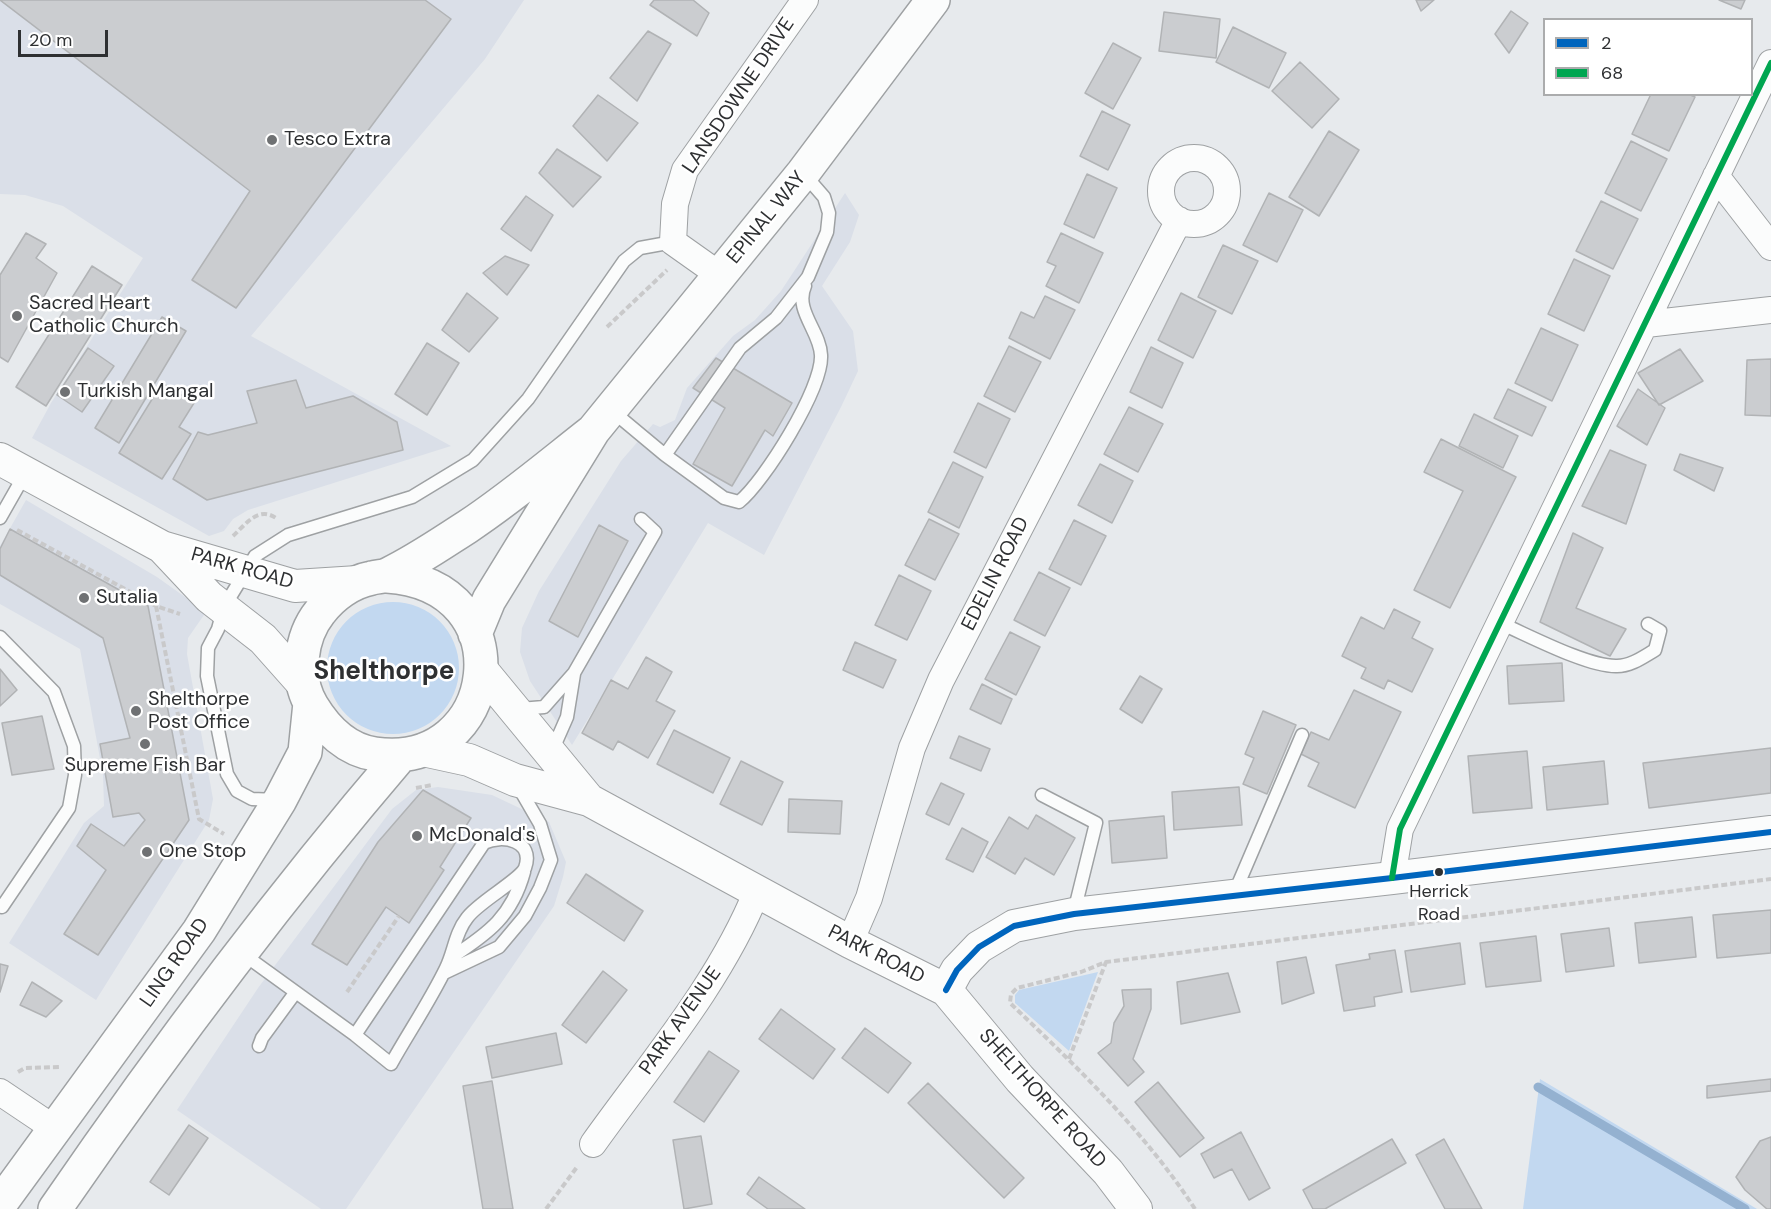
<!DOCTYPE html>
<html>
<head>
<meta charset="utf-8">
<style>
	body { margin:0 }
	#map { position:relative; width:1771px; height:1209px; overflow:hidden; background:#e7eaed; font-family:"DM Sans",sans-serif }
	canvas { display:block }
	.legend { position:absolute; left:1543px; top:18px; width:210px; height:78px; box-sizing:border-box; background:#fff; border:2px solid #abacad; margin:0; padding:8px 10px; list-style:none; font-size:18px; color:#2e3032 }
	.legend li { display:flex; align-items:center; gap:12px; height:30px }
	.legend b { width:30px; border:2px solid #abacad }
	.scale { position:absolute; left:18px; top:30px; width:90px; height:27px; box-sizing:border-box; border:3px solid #2e3032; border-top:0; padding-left:8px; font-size:18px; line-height:21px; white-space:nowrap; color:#2e3032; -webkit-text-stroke:4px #fff; paint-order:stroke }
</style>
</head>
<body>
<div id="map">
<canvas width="1771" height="1209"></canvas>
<ul class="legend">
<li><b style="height:8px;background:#0065bd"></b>2</li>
<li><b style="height:8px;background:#00a651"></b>68</li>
</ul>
<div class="scale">20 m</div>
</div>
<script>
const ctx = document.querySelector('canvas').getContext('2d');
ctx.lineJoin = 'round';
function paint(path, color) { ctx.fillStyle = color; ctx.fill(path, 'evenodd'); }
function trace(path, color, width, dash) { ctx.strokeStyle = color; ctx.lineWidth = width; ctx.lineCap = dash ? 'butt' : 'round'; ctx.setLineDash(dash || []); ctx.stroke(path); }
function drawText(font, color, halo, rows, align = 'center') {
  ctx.font = font + ' "DM Sans",sans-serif'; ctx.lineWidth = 5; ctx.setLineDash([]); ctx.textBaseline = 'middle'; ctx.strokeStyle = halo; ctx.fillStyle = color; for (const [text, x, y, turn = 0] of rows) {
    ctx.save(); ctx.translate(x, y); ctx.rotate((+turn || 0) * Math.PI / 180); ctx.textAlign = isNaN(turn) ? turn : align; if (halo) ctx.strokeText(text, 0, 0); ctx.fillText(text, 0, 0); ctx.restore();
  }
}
const built = new Path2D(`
	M0,0H524L485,59L251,336L451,446L248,510L233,519L224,531L209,536L32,438L51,403L143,258L63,206L25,195L0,194Z
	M845,193L859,215L850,242L822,286L853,331L858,371L841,407L764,555L708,523L572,745L530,681L520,652L522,628L539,591L621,461L653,424L660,427L675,420L687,388L733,336L755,320L781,291Z
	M26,500L157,577L206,612L188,638L187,654L213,799L209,820L96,1000L9,943L84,823L104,806L103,775L80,649L0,604V546Z
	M438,787L492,795L549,822L566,862L563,877L554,906L346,1209H321L177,1110L258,988L392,809L416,790Z`);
const green = new Path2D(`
	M327 668a66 66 0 1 1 132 0a66 66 0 1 1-132 0Z
	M1098,972L1069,1051L1015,1003V995L1019,990Z
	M1540,1079L1757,1209H1523Z`);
const stream = new Path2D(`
	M1538,1087L1745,1209`);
const building = new Path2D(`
	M0,0H425L451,19L236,308L192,280L250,191Z
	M654,0H693L709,13L697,36L650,5Z
	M1416,0H1434L1421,11Z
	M1719,0H1745L1741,9Z
	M1511,11L1528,23L1509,53L1495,34Z
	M1164,12L1220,19L1216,58L1159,51Z
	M1233,27L1286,53L1269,88L1216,62Z
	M648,31L671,44L637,101L610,78Z
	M1113,43L1141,58L1113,109L1085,93Z
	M1300,62L1339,99L1312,128L1272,91Z
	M1651,94H1688L1695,97L1669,151L1632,134Z
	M598,95L638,123L607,161L573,126Z
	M1102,111L1130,125L1108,170L1080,156Z
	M1329,131L1359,150L1319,216L1289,197Z
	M1631,141L1667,159L1641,211L1605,193Z
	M557,149L601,177L573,207L539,173Z
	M1087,174L1117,188L1094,238L1064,224Z
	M1269,193L1303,210L1277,262L1243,245Z
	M526,196L553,215L531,251L501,229Z
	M1601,201L1638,219L1613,269L1576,251Z
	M26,233L46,244L36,258L57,273L8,362L0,357V275Z
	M1061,233L1103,253L1079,303L1046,286L1056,266L1047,262Z
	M1223,245L1258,261L1232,314L1198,297Z
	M505,256L529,265L507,295L483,273Z
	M1574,259L1610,276L1584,331L1548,314Z
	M92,266L122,285L46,406L16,387Z
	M467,293L498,318L469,352L442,330Z
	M1181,293L1216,311L1193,358L1158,340Z
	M1045,296L1075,310L1050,359L1009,338L1021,312L1034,318Z
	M162,317L186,331L119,443L95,428Z
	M1541,328L1578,345L1552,401L1515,383Z
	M427,343L459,363L427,415L395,394Z
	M1009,346L1041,362L1015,412L984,396Z
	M1151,347L1183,363L1162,408L1130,392Z
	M88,348L114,366L82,412L57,395Z
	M1680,349L1703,381L1659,405L1638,373Z
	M716,358L792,403L773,436L765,430L732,486L693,464L725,408L693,388Z
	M1771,359V416L1745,415L1747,360Z
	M296,380L306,408L353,396L397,422L403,450L207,500L173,479L198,432L208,435L257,423L247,391Z
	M162,383L194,403L179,427L191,434L162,479L119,453Z
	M1508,389L1546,407L1532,436L1494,418Z
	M1638,389L1665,408L1647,445L1617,426Z
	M978,403L1010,419L986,468L954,452Z
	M1129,407L1163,424L1138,472L1104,454Z
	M1474,414L1518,436L1503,468L1459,446Z
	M1441,439L1516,477L1450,608L1414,590L1463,491L1424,472Z
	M1610,450L1646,465L1626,524L1582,506Z
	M1680,454L1723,468L1714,491L1674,470Z
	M953,462L983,477L959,528L928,512Z
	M1100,464L1133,481L1112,523L1078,505Z
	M929,519L959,534L935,580L905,565Z
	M1074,520L1106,536L1081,585L1049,569Z
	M599,525L628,541L578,637L549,621Z
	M10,529L148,606L189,820L98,955L64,934L106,870L77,846L91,824L124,846L145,820L139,813L113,817L100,744L130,738L103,638L0,575V549Z
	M1573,533L1603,548L1576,608L1626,629L1610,656L1540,622Z
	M1039,572L1070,588L1045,636L1014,620Z
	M899,575L931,591L907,640L875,625Z
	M1394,609L1420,622L1412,638L1433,649L1412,692L1388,680L1384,689L1361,678L1366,668L1342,656L1361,617L1384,629Z
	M1010,632L1040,647L1016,695L985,679Z
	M855,642L896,660L883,688L843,670Z
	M646,657L672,672L656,701L675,711L648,758L618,741L613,750L582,733L611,680L628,689Z
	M1562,663L1564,701L1509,704L1507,666Z
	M0,669L17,690L0,706Z
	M1140,676L1162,689L1142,723L1120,709Z
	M982,684L1012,699L1001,724L970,709Z
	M1354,690L1401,712L1355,808L1308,786L1319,763L1301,754L1311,732L1329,740Z
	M1263,711L1296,725L1267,794L1243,784L1254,758L1245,754Z
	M42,716L54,769L12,775L2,723Z
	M674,730L730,758L713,793L657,764Z
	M959,736L990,749L981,771L950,758Z
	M1771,748V793L1649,808L1643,763Z
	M1527,751L1532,808L1473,813L1468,756Z
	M741,761L783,782L762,825L720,804Z
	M1604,761L1608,804L1547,810L1543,767Z
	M941,783L964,794L949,825L926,814Z
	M1239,787L1242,825L1174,830L1172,792Z
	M423,790L471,818L440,867L444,870L409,923L386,907L347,965L312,944L378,842Z
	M789,799L842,801L840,834L788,832Z
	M1036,815L1075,838L1054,875L1025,858L1015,874L986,857L1009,817L1028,829Z
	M1164,816L1167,858L1112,863L1109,821Z
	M962,828L988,842L973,872L946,859Z
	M586,874L643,911L624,941L567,903Z
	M1771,910V953L1717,958L1713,915Z
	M1692,917L1696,957L1639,963L1635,923Z
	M1609,928L1614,966L1566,972L1561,934Z
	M1536,936L1541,981L1486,987L1480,943Z
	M1460,943L1465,984L1411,992L1405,951Z
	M1395,950L1402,992L1374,997L1375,1006L1344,1011L1336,965L1370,959L1369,954Z
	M1306,957L1314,993L1282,1004L1277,962Z
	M0,964L8,966L0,992Z
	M603,971L627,990L586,1043L562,1025Z
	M1228,973L1240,1012L1181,1024L1177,982Z
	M32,982L62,1001L46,1017L20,1005Z
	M1151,989V1009L1133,1059L1144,1072L1128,1086L1098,1053L1111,1043L1114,1023L1124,1006L1122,990Z
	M781,1009L835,1049L813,1079L759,1039Z
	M865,1028L911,1063L888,1093L842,1058Z
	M556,1033L562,1064L492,1078L486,1047Z
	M709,1051L739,1071L704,1122L674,1102Z
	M1771,1079V1091L1707,1098V1086Z
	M492,1081L513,1209H483L463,1086Z
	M1158,1082L1204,1138L1180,1157L1135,1102Z
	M928,1083L1024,1178L1004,1198L908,1103Z
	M189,1125L208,1138L169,1195L150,1182Z
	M1241,1132L1270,1188L1249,1200L1232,1169L1214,1178L1201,1154Z
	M701,1136L712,1204L684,1209L673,1140Z
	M1771,1137V1209H1767L1745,1190L1736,1177L1760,1141Z
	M1392,1139L1406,1163L1325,1209H1313L1303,1190Z
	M1444,1139L1482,1209H1445L1416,1155Z
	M759,1177L805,1209H768L747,1194Z`);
const path = new Path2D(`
	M607,327L667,270
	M17,530L156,606L180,614
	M233,536C246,524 258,506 276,518
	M156,606L199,819L224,834
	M416,788L432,785
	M347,992L399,916
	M1069,1059L1106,962
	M18,1072L25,1068L60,1067
	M546,1209L577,1167
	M1195,1209C1145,1132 1076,1066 1010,1003L1011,994L1017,988L1081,972L1106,962L1771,879`);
const service = new Path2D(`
	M611,410L665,455L740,348L776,318L808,277L827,232L829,213L824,197L804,174
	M665,455L724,498L739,502C764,482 823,388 821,355C820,331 794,310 805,286
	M0,518L25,474
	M1500,623C1528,635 1588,667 1617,666C1631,666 1643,657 1655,650L1660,631L1648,624
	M0,637L54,692L74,746L75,775L69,808L2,907
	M520,709L544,707L574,673L655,532L641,519
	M556,753V742L567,717L574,674
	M1042,795L1096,823L1074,912
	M277,800L252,799L237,791L227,774L207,676L208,648L218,629L224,607L255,556L288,535L412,497L473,460L528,399L624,261L640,248L673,242
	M1234,894L1302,735
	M243,954L355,1035L391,1064C409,1032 430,1001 446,968C454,952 455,933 467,918C478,902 520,880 525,868C535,840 502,834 484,843L355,1035
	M452,957C489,933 512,916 524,872
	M444,973L499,947L525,916L540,888L551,860L540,824L518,786
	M259,1046L262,1038L295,993`);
const minor = new Path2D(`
	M1161 191a33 33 0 1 1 66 0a33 33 0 1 1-66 0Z
	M1716,176L1771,247
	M721,276L673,242L675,204L685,170L805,0
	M1646,324L1771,310
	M1392,878L1400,829L1771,63
	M850,942L869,898L912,748L941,680L1179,220
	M0,1092L55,1129
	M593,1144C650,1064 720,983 757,891`);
const tertiary = new Path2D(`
	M0,459L162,547L295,586L358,582
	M162,547L209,597L263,639L303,684
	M481,669L589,800
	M423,750L469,760L515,780L589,800L850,942L946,990L1020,1079L1108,1172L1136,1209
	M946,990L957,970L979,947L1014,926L1074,914L1392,878L1771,832`);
const primary = new Path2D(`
	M387,576C527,585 500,772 375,754C347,750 326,729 312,706C295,679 300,637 320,612C332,596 351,582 372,578C378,576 384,577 389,574C416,561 442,543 467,527C511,498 552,463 593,431
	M475,634L489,600L593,431L803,173L933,0
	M0,1204L199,931L280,800L305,752L310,703
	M55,1209C163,1052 277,900 401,755`);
const bus1 = new Path2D(`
	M946,990L957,970L979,947L1014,926L1074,914L1392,878L1771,832`);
const bus2 = new Path2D(`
	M1392,878L1400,829L1771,63`);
const markers = [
	[272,140,6,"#6f7173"],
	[17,316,6,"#6f7173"],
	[65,392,6,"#6f7173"],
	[84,598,6,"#6f7173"],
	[136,711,6,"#6f7173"],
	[145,744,6,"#6f7173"],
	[417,836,6,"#6f7173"],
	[147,852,6,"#6f7173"],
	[1439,872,5,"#2e3032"]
];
const busNames = [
	["Herrick",1439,892],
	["Road",1439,915]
];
const streetNames = [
	["LANSDOWNE DRIVE",739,96,-56],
	["EPINAL WAY",767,218,-51],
	["PARK ROAD",242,569,16],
	["EDELIN ROAD",996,574,-63],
	["PARK ROAD",876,955,27],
	["LING ROAD",175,963,-55],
	["PARK AVENUE",681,1021,-55],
	["SHELTHORPE ROAD",1042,1099,48]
];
const poiNames = [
	["Tesco Extra",284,140],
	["Sacred Heart",29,304],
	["Catholic Church",29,327],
	["Turkish Mangal",77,392],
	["Sutalia",96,598],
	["Shelthorpe",148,700],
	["Post Office",148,723],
	["Supreme Fish Bar",145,766,"center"],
	["McDonald's",429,836],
	["One Stop",159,852]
];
const districtNames = [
	["Shelthorpe",384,672]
];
paint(built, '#dadfe8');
paint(green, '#c2d8f0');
trace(stream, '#94b1d0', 9);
paint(building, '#cbcdd0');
trace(building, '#b1b3b5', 1.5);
trace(service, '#9ea1a3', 15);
trace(minor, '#9ea1a3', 28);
trace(tertiary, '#9ea1a3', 34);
trace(primary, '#9ea1a3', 36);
trace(path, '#c9c9ca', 4, [6, 3]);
trace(service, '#fbfcfc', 12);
trace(minor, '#fbfcfc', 26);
trace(tertiary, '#fbfcfc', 32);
trace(primary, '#fbfcfc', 33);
trace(bus1, '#0065bd', 6);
trace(bus2, '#00a651', 6);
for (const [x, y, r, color] of markers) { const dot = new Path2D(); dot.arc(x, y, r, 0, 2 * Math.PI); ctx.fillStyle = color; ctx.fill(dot); trace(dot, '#fff', 2); }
drawText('18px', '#2e3032', '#fff', busNames);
drawText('20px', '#2e3032', '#fff', streetNames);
drawText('20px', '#2e3032', '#fff', poiNames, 'left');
drawText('bold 26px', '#2e3032', '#fff', districtNames);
</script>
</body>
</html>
